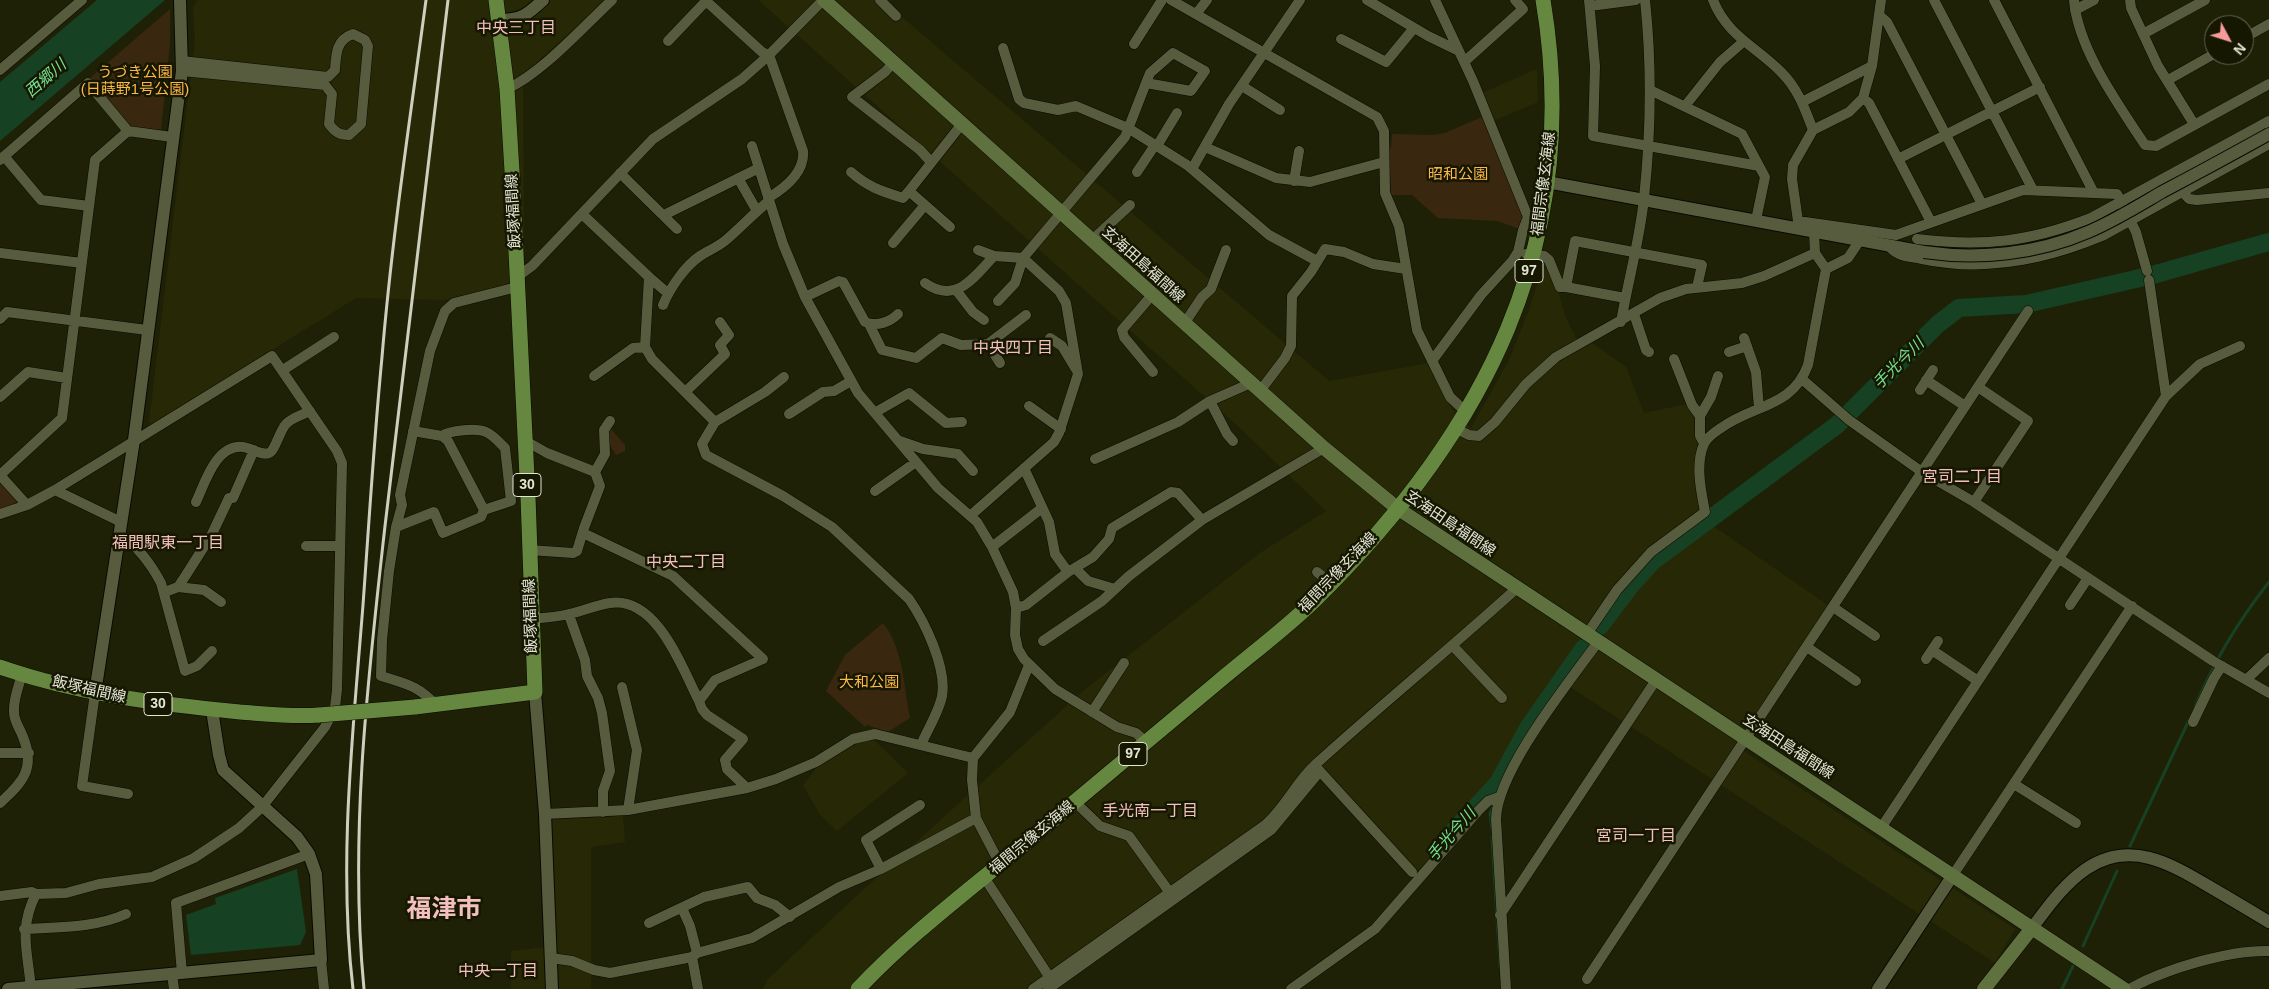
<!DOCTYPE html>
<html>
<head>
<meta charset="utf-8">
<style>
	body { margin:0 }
	#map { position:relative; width:2269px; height:989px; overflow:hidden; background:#1f2106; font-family:Helvetica,sans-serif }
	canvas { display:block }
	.north { position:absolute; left:2204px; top:15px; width:50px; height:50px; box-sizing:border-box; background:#151700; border:1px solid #676955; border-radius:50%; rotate:130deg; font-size:14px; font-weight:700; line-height:20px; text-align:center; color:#e2e4d4 }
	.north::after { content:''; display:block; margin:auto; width:18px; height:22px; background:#f59b9b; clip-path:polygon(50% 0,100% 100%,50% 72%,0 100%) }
</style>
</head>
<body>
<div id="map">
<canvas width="2269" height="989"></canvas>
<div class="north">N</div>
</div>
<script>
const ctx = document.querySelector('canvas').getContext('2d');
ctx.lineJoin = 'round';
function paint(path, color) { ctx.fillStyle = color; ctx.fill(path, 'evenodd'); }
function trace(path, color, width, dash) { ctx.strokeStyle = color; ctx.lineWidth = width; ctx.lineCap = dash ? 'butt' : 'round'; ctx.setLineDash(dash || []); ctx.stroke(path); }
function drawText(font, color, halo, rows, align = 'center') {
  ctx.font = font + ' Helvetica,"Noto Sans JP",sans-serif'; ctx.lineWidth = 5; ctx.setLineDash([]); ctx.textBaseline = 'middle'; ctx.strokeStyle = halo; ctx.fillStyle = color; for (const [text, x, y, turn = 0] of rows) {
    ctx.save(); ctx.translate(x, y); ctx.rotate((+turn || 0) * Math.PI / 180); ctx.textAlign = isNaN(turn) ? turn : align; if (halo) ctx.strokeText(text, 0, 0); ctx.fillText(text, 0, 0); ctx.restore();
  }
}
const built = new Path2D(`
	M198,0H605L523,75L524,260L507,285L444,300L356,298L152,424L149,422L195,40L193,7Z
	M758,0H882L1329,381L1429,363L1452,410L1471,428L1508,362L1529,310L1542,270L1549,267L1558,290L1565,316L1576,338L1591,342L1626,367L1644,413L1687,404L1697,419V482L1703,519L1829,606L1736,746L2015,929L1995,963L1564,683L1498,782L1418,871L1316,761L1269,819L1030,989H763L768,979L852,900L1083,691L1260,553L1326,511L1240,428Z
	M1537,69L1538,102L1493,121L1482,93Z
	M867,741H875L908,773L837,831L820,815L803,785L819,765L858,743Z
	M623,816L625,842L591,847V989H511V951L555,946L550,820Z`);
const green = new Path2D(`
	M170,9V44L161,130L133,127L128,123L90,78Z
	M1482,117L1524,217L1519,229L1498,221L1438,218L1412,195H1391L1389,151L1391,148L1392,134L1433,135L1445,133Z
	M611,429L625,445V451L616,455L610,445L608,432Z
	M0,481L17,500L14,504L0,509Z
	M883,623C903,647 904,688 910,718L888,732L867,725L865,727L826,691L845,655Z`);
const water = new Path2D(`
	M97,0H165L0,141V82Z
	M297,869L306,932L300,945L191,955L186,915L216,904L215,898Z`);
const stream = new Path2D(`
	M2195,707C2213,663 2239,620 2269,582
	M1498,783V789
	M1492,829L1490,814L1494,804
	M1492,837L1500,966
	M2130,846L2189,720
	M2083,946L2117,871
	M2062,989L2073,966`);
const river = new Path2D(`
	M1600,626L1631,585L1653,561L1837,425L1938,324L1959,308L2026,304L2149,276L2269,242
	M1451,834L1498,783L1528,728L1584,648`);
const minor = new Path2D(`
	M705,0L762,52L769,55L803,151C805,172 785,188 768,198
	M880,0L896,16
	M1171,0L1377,117L1384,131L1385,193L1399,226L1417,330L1450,397L1467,413
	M1367,0L1428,36L1459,51
	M1435,0L1473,81L1528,217L1540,224
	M1589,0L1595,66L1593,136L1759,166
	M1713,0C1727,36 1757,47 1782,73C1798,89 1805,109 1813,130
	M1934,0L2033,190
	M1994,0L2094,193
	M2074,0C2078,49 2118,104 2145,145L2156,146L2269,84
	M2130,0L2131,8L2158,66L2194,124
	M1590,6L1636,0
	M2075,10L2094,0
	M1196,14L1207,0
	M1880,16L1887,22L1982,204
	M2143,34L2205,0
	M2244,38L2269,24
	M1341,39L1386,62L1414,28
	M668,41L707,0
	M1134,44L1162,0
	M1003,48L1019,99L1024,103L1058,110L1076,106L1128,128L1187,165L1269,235L1317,261
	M1464,62L1523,9L1515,0
	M893,63L885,72L852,97L920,150L931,162
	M0,70L82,0
	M182,71L325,85L332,94L329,124C335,132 339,135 349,135L361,124L368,46L365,40L353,34C336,40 336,54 335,70L328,77L182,61
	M2168,80L2214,54
	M1242,86L1280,110
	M507,89C543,72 582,28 612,0
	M1650,90L1742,134L1765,177L1756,220
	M1863,98L1869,103L1931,222
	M1802,102L1872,66
	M1685,106L1720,62L1743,42
	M752,146L783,244L805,297L858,393L938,488L977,522L992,547L1013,592L1016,608L1015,635L1018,649L1024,659L1055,689L1117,727L1136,733L1146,742
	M1157,146L1177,113
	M1205,147L1276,178L1310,182L1384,162
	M4,156L41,200L89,206
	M1898,159L2040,87
	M0,160L88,83L128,131L172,137
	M1192,169L1229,104L1300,0
	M851,172C868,187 881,191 903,198L909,191L950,227
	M1137,172L1155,145
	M620,173L677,229
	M738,178L757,211
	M1294,181L1299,151
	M2180,189L2189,199L2197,200L2269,193
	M909,191L961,125
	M582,214L649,277L645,347L652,359L715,422
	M664,215L759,168
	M1798,221L1896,235L2023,190L2117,194L2136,232L2147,271
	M1797,227L1798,221L1792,179L1793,165L1813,130L1849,112L1863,98L1872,66L1881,0
	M1917,239C1983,247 2029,242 2091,218L2269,121
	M1091,241L1130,205
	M893,243L925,205
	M1888,245C1898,257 1906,256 1922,259C1983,272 2045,260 2102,236L2269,144
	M0,253L82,263
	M1526,254L1544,256L1549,260L1560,287H1566
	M1826,269L1848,258L1860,240
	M517,277L532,266L653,139L742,79L769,55L823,0
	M649,277L664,290
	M2149,280L2166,396
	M925,283C956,305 974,277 994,256
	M956,290L973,312L984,320
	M1152,295L1122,330L1124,337L1153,372
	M805,297L839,281L843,282L865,322C877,327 890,322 898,314
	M1625,298L1566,287L1575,241L1702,265L1697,287
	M998,301L1015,283L1023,258L1125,137L1146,83L1191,91L1205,71L1173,53L1150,73L1146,83
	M663,305C670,288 685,266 700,256C709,250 718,247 726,240C741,227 754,213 769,201
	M1634,314L1646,350L1649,352
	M0,319L7,312L147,330
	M1621,322C1628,281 1640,239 1644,198C1651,132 1652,66 1645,0
	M869,324L882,350L916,358L942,338L961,345L988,344L1026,315
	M1184,324L1202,297L1211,289L1226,250
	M1050,338L1062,346L1077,371
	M1744,338L1756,372L1759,408
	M988,344L1000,363
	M1729,352L1747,346
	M1674,359L1692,405L1700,416V436L1704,443
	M1432,361L1481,295L1513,260L1518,252L1523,230L1528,217
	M283,370L334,337
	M594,376L633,348L645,347
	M784,377L765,392L715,422L702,444L706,455L783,496L832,527L909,599C925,622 947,668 942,696C939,712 927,730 921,745
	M1803,380L1849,420L1922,472L1974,502L2213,661L2269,693
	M1926,380L1965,406
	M1920,390L1933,370
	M1260,391L1285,358L1291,346L1292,296L1311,272L1325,249L1344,252L1373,264L1406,269
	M685,392L725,354L720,345L729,335L720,322
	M0,397L28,372L67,378
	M1210,401L1227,434L1233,441
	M1029,406L1061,429
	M876,412L909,393L946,423L962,422
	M789,414L823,392L834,391L851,381
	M1700,416L1711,397L1718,376
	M1457,429L1469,435L1479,436L1495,422L1526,384L1556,357L1660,298L1686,289L1742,283L1764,276L1815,253
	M413,431L442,436C450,430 477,428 486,432C493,435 500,443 505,448L511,501L484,510L448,441L442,436
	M524,440L547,453L595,472L605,454L604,430L610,421
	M900,441L923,449L958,454L973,471
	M1095,459L1178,422L1210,401L1251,383
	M1024,468L1049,522L1055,554L1068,572
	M0,475L62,418L95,160L128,131
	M0,475L27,505
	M55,490L121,522
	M875,491L916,462
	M196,502C205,483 216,444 243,447C252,448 261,456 269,453C275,451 280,430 286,424C291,418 302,415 310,411
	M1974,502L2028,421L1978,387
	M0,514L27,505L55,490L272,356L337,451L342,463L337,690L335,707L325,727L262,807L239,828L194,858L152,877L99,884L66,893L36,894L32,892L0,896
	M970,516L1054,442L1059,433L1078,374L1066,303L1059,291L1023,258L994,256L978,250
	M396,527L434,512L443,533L481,517L484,510
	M583,533L673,576L763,659L715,680L699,701
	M120,534C137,546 151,564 161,583L185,671L197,666L212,651
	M306,546H339
	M992,547L1042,508
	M529,550L573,553L577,551L584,528L600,486L595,472
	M1075,568L1088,581L1115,589
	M1317,572L1331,583
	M178,587L204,590L221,602
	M165,592L178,587L186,575L212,534L229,498H233L254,450
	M2070,605L2088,578
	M1833,607L1875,636
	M1016,608L1026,605L1068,572L1093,557L1109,539L1112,528L1171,492L1178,493L1202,520
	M569,615L585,660L587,676L598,698L602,713L610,771L603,791V812
	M531,619C544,618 557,617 569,614C583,611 596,605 610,603C657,596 682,668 699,701L702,709L707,715L743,739L725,760L727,769L747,788
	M1587,634L1617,590L1651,552L1705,512C1701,491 1695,464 1704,444C1707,437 1715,432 1721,428C1754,404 1792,408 1808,365L1826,269L1815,253L1814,231
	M1043,641L1102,601L1129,576L1202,520L1324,448
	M1453,646L1502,698
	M1807,647L1856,681
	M1932,650L1978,681
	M1926,659L1938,641
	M2247,679L2269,658
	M622,687L637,750L628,810
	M95,693L82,786L128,794
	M436,705C417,685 406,684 381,676L382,640L389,571L396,527L402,505L400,495L430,351L445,311L454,303L517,287
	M1092,712L1124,663
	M2193,722L2214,678L2222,666
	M0,753H29
	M1317,768L1412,872
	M2014,784L2076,823
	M1075,802L1100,826L1129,836L1173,897
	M0,803C22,783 36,769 23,737C20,728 14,722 14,712C13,699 19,686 22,674
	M545,814L628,810L747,788L776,779L816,762L853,739L875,734L973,758
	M1881,828L2166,396L2200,364L2240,346
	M1000,864L976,818L972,780L973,758L1010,712L1029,665
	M881,869L866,840L920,805
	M1953,875L2132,606
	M984,877L1052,981
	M682,908L690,926L697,953
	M1500,915L1656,680
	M649,923L704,897L748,887L757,898L775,905L790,917
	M24,929C59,927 95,928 126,914
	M692,957L698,989
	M551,958L572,961L594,970L610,973L692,957L697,953L752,938L839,887L881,869L976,818
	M321,960L324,989
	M182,973L176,903L309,854
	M172,974L174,989
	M1587,979L2028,311
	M31,989C28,952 18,929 36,894
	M1033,989L1265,825C1285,808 1296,782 1316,764C1382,704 1451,648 1517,588
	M1048,989L1271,830L1320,771
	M1291,989L1375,929L1478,811L1488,801L1499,797
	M1506,989L1496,819C1497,771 1569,682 1598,642
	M2129,989C2165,969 2228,950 2269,951`);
const tertiary = new Path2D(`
	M499,20C521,20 527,15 543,0
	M1547,182L1924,252
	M535,692L545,814L552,989
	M95,693L134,440L182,71L180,0
	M2032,928C2048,907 2064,884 2086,869C2130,839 2171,864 2210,887C2229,898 2249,910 2269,922
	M8,989L321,960L316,874L309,854L297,837L223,770L219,755L212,710
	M1878,989L1953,875`);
const secondary = new Path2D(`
	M824,0L1324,448L1397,508L2124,989
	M1984,989L2032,928`);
const primary = new Path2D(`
	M0,667C78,694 158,704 240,712C267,714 292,717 319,715
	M415,707L535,692L528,497L512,171L507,89L496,0
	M858,989C906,938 963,895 1017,850C1084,794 1151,738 1218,682C1250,655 1285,629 1315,600C1484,433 1584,243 1543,0`);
const rail = new Path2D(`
	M353,989C338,862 353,732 363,605C369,523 374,439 382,357C392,237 410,119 426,0
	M364,989C349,836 368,678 385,526C405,350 427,175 448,0`);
const tertiaryBridge = new Path2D(`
	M1924,252C1979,260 2037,254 2088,232C2114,221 2138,206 2162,192C2198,173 2233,154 2269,134`);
const primaryBridge = new Path2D(`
	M319,715L415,707`);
const shields = [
	[1529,271,28],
	[527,485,28],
	[158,704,28],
	[1133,754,28]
];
const shieldNames = [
	["97",1529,271],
	["30",527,485],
	["30",158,704],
	["97",1133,754]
];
const parkNames = [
	["うづき公園",135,73],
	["(日蒔野1号公園)",135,90],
	["昭和公園",1458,175],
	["大和公園",869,683]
];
const streetNames = [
	["福間宗像玄海線",1544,184,-83],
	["飯塚福間線",514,211,-93],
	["玄海田島福間線",1143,265,42],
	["玄海田島福間線",1450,524,34],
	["福間宗像玄海線",1338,573,-46],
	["飯塚福間線",531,616,-92],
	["飯塚福間線",89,690,13],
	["玄海田島福間線",1788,747,33],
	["福間宗像玄海線",1032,838,-40]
];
const neighbourhoodNames = [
	["中央三丁目",516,29],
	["中央四丁目",1013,349],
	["宮司二丁目",1962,478],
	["福間駅東一丁目",168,544],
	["中央二丁目",686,563],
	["手光南一丁目",1150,812],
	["宮司一丁目",1636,837],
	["中央一丁目",498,972]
];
const waterNames = [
	["西郷川",46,79,-41],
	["手光今川",1899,364,-45],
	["手光今川",1452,835,-49]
];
const townNames = [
	["福津市",444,910]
];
paint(built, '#272906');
paint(green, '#39280f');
paint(water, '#164123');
trace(stream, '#164123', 3);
trace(river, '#164123', 18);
trace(minor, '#090a00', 11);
trace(tertiary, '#090a00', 14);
trace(secondary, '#090a00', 15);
trace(primary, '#090a00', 16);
trace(minor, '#585c3f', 10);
trace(tertiary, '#585c3f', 12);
trace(secondary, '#5f713f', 14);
trace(primary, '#66873f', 15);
trace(rail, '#ced0bf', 3);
trace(tertiaryBridge, '#090a00', 14, []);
trace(primaryBridge, '#090a00', 16, []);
trace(tertiaryBridge, '#585c3f', 12);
trace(primaryBridge, '#66873f', 15);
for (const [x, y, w] of shields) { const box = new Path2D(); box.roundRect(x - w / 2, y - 11.5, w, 23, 4); ctx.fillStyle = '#151700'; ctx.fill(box); trace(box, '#e2e4d4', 1); }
drawText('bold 14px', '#e2e4d4', null, shieldNames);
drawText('15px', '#feb847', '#151700', parkNames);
drawText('15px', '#e2e4d4', '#151700', streetNames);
drawText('16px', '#f4c0bf', '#151700', neighbourhoodNames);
drawText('italic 16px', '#75e092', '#151700', waterNames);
drawText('bold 25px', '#f4c0bf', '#151700', townNames);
</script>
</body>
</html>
